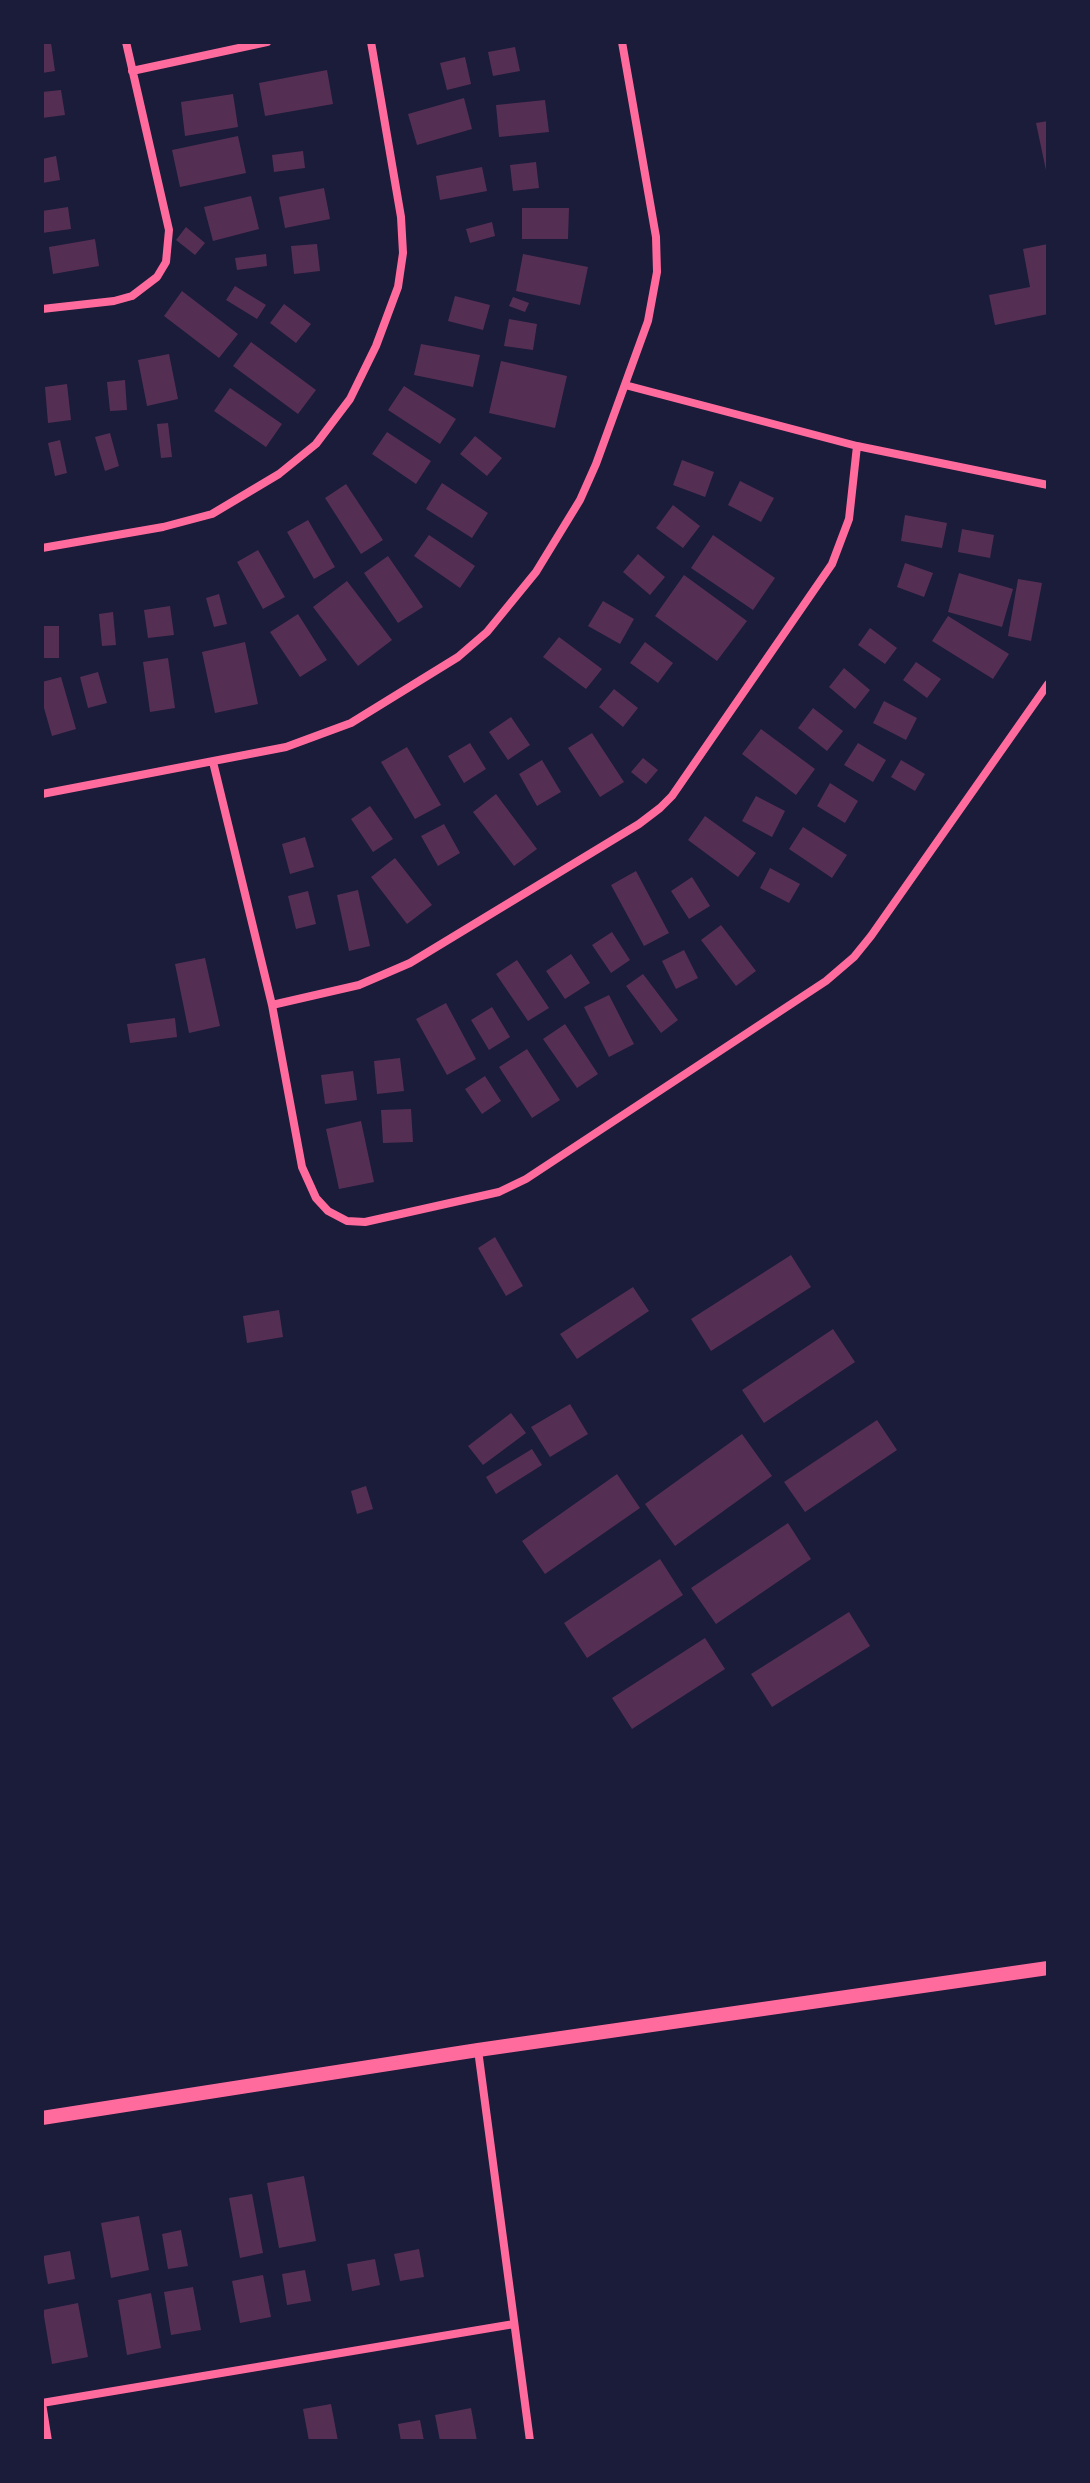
<!DOCTYPE html>
<html>
<head>
<meta charset="utf-8">
<style>
	body { margin:0 }
	#map { position:relative; width:1090px; height:2483px; overflow:hidden; background:#1b1b3a; font-family:Poppins,sans-serif }
	canvas { display:block }
	.frame { position:absolute; inset:0; border:44px solid #1b1b3a; pointer-events:none }
</style>
</head>
<body>
<div id="map">
<canvas width="1090" height="2483"></canvas>
<div class="frame"></div>
</div>
<script>
const ctx = document.querySelector('canvas').getContext('2d');
ctx.lineJoin = 'round';
function paint(path, color) { ctx.fillStyle = color; ctx.fill(path, 'evenodd'); }
function trace(path, color, width, dash) { ctx.strokeStyle = color; ctx.lineWidth = width; ctx.lineCap = dash ? 'butt' : 'round'; ctx.setLineDash(dash || []); ctx.stroke(path); }
const building = new Path2D(`
	M51,43L55,71L42,73V44Z
	M515,47L520,71L493,76L488,52Z
	M465,57L471,84L447,90L440,63Z
	M327,70L333,104L265,116L259,83Z
	M61,90L65,115L42,118V92Z
	M233,94L238,127L185,136L181,102Z
	M464,98L472,129L417,145L408,114Z
	M545,100L549,132L499,137L496,105Z
	M1048,121V175H1047L1036,123Z
	M238,136L246,173L180,187L172,150Z
	M303,151L305,168L274,172L272,155Z
	M56,156L60,180L42,183V159Z
	M536,162L539,188L513,191L510,165Z
	M482,167L487,191L440,200L436,176Z
	M324,188L330,219L285,228L279,197Z
	M251,196L259,229L213,241L204,207Z
	M68,207L71,229L42,233V211Z
	M522,208H569L568,239H522Z
	M492,222L495,236L470,243L466,229Z
	M186,227L205,243L195,255L176,240Z
	M95,239L99,266L53,274L49,247Z
	M317,244L320,271L294,274L291,246Z
	M1048,244V314L995,325L989,295L1030,287L1023,249Z
	M266,254L267,266L237,270L235,258Z
	M523,254L588,267L580,305L516,291Z
	M235,286L266,305L257,319L226,300Z
	M182,291L238,334L219,358L164,316Z
	M455,296L490,305L483,330L448,321Z
	M513,297L529,303L525,312L509,306Z
	M284,304L311,324L296,343L270,323Z
	M509,319L537,324L533,350L504,346Z
	M251,342L316,390L298,414L233,366Z
	M421,344L480,355L473,387L414,375Z
	M169,354L178,399L147,406L138,360Z
	M501,361L567,376L555,428L489,413Z
	M125,380L127,410L110,411L107,382Z
	M67,384L71,420L48,423L45,387Z
	M404,386L456,419L440,444L388,410Z
	M230,388L282,424L266,447L214,411Z
	M168,423L172,457L161,458L157,424Z
	M387,432L431,461L416,484L372,454Z
	M110,433L119,466L105,471L95,437Z
	M475,436L502,458L487,476L460,454Z
	M60,440L67,473L55,476L48,443Z
	M682,460L714,472L705,497L673,485Z
	M740,481L774,498L761,522L728,505Z
	M442,483L488,513L472,538L426,509Z
	M346,484L383,540L361,554L325,498Z
	M673,505L700,526L683,548L656,528Z
	M905,515L947,523L942,548L901,541Z
	M308,520L335,567L314,579L287,532Z
	M962,529L994,535L990,558L958,552Z
	M429,535L475,566L460,588L414,556Z
	M713,535L775,578L753,610L691,568Z
	M258,550L285,597L263,609L237,562Z
	M638,554L665,577L650,595L623,572Z
	M388,556L423,607L398,623L364,573Z
	M905,563L933,573L924,597L897,587Z
	M959,573L1013,589L1002,627L948,612Z
	M684,575L747,621L717,661L655,616Z
	M1018,579L1042,583L1031,641L1008,636Z
	M347,581L392,640L358,666L313,607Z
	M219,594L227,624L214,627L206,598Z
	M603,601L634,619L620,644L588,626Z
	M170,606L174,635L148,638L144,610Z
	M113,612L116,645L102,646L99,614Z
	M298,614L327,660L300,677L270,632Z
	M948,616L1009,654L993,679L932,641Z
	M42,626H59V658H42Z
	M870,628L897,648L885,664L858,645Z
	M559,637L602,669L586,689L543,657Z
	M245,642L258,704L215,713L202,652Z
	M645,642L673,663L658,683L630,663Z
	M168,658L175,708L150,712L143,662Z
	M916,662L941,679L927,698L903,680Z
	M844,668L870,690L855,709L829,687Z
	M98,672L107,703L88,708L80,677Z
	M61,677L76,729L52,736L42,701V682Z
	M614,689L638,708L623,727L599,707Z
	M884,701L917,718L906,740L873,723Z
	M813,708L843,731L827,751L798,728Z
	M511,717L530,745L508,760L489,732Z
	M761,729L815,769L796,795L742,754Z
	M592,733L624,782L600,797L568,748Z
	M470,743L486,769L464,783L448,756Z
	M858,743L886,760L873,782L844,765Z
	M407,747L441,805L415,819L381,762Z
	M643,758L658,770L646,784L631,772Z
	M542,760L561,792L537,806L519,774Z
	M901,760L925,774L915,791L891,777Z
	M830,783L858,801L845,823L817,806Z
	M496,794L537,849L514,866L473,812Z
	M756,796L785,811L772,837L742,821Z
	M370,806L393,839L373,852L351,819Z
	M705,816L756,853L738,877L688,840Z
	M444,824L460,853L438,866L421,836Z
	M803,827L847,855L832,878L789,849Z
	M305,837L314,867L290,874L282,844Z
	M395,858L432,905L407,924L371,877Z
	M770,868L800,884L789,903L760,888Z
	M636,871L669,933L644,946L611,885Z
	M692,877L710,906L689,919L671,891Z
	M358,890L370,946L349,951L337,895Z
	M308,891L316,924L296,929L288,896Z
	M721,925L756,971L736,986L701,940Z
	M612,932L630,960L611,973L592,945Z
	M684,950L698,978L676,989L662,961Z
	M571,954L590,983L565,999L546,971Z
	M205,958L220,1026L189,1033L175,964Z
	M517,960L549,1008L528,1021L496,974Z
	M643,974L678,1020L661,1033L626,986Z
	M609,995L634,1044L609,1057L584,1007Z
	M446,1003L476,1059L447,1075L416,1019Z
	M492,1007L510,1037L489,1050L471,1020Z
	M175,1018L177,1037L130,1043L127,1024Z
	M565,1024L598,1074L577,1088L543,1039Z
	M527,1049L560,1100L532,1118L499,1067Z
	M400,1058L404,1091L377,1094L374,1061Z
	M353,1071L357,1100L325,1104L321,1075Z
	M485,1076L501,1101L482,1114L465,1089Z
	M411,1109L413,1142L383,1143L381,1110Z
	M361,1121L374,1182L339,1189L326,1129Z
	M495,1237L523,1286L506,1296L478,1248Z
	M791,1255L811,1287L711,1351L691,1319Z
	M633,1287L649,1311L577,1359L560,1334Z
	M279,1310L283,1337L247,1343L243,1316Z
	M833,1329L855,1362L764,1423L742,1390Z
	M570,1404L588,1434L550,1457L531,1427Z
	M511,1413L526,1433L483,1465L468,1446Z
	M877,1420L897,1450L805,1512L784,1482Z
	M742,1434L772,1476L675,1546L645,1504Z
	M532,1449L542,1465L496,1494L486,1477Z
	M617,1474L640,1508L545,1574L522,1541Z
	M366,1486L373,1509L357,1514L351,1491Z
	M788,1523L811,1559L716,1624L691,1588Z
	M660,1559L683,1595L587,1658L564,1623Z
	M849,1612L870,1646L772,1707L751,1674Z
	M705,1638L725,1669L632,1729L612,1698Z
	M304,2176L316,2241L279,2248L267,2183Z
	M252,2194L263,2253L240,2258L229,2198Z
	M139,2216L149,2270L111,2278L101,2223Z
	M181,2230L188,2266L168,2269L162,2234Z
	M419,2249L424,2277L400,2281L394,2254Z
	M70,2251L75,2279L48,2284L43,2256Z
	M375,2259L380,2285L352,2291L347,2264Z
	M305,2270L311,2301L287,2305L282,2274Z
	M263,2275L271,2317L240,2323L232,2281Z
	M193,2287L201,2330L171,2335L164,2292Z
	M151,2293L161,2348L127,2355L118,2300Z
	M78,2303L88,2357L52,2364L43,2310Z
	M331,2404L338,2441H309L303,2409Z
	M471,2408L477,2441H440L435,2415Z
	M420,2420L424,2441H401L398,2424Z`);
const minor = new Path2D(`
	M132,71L267,42
	M42,309L114,301L132,296L157,277L166,262L169,230L126,42
	M625,385L857,446L1048,485
	M42,548L163,527L212,514L279,474L316,444L350,399L376,346L398,287L403,253L401,217L371,42
	M213,762L272,1005L302,1167L316,1198L328,1211L347,1221L365,1222L499,1192L526,1179L826,981L854,957L871,936L1048,684
	M42,794L286,747L351,723L458,657L487,632L536,572L580,500L596,464L648,321L657,272L656,237L622,42
	M272,1005L359,985L410,963L639,824L660,808L672,796L832,564L849,519L857,446
	M478,2050L530,2441
	M42,2403L514,2324
	M42,2403L48,2441`);
const tertiary = new Path2D(`
	M42,2118L478,2050L1048,1968`);
paint(building, '#542f53');
trace(minor, '#ff6b9d', 8);
trace(tertiary, '#ff6b9d', 14);
</script>
</body>
</html>
